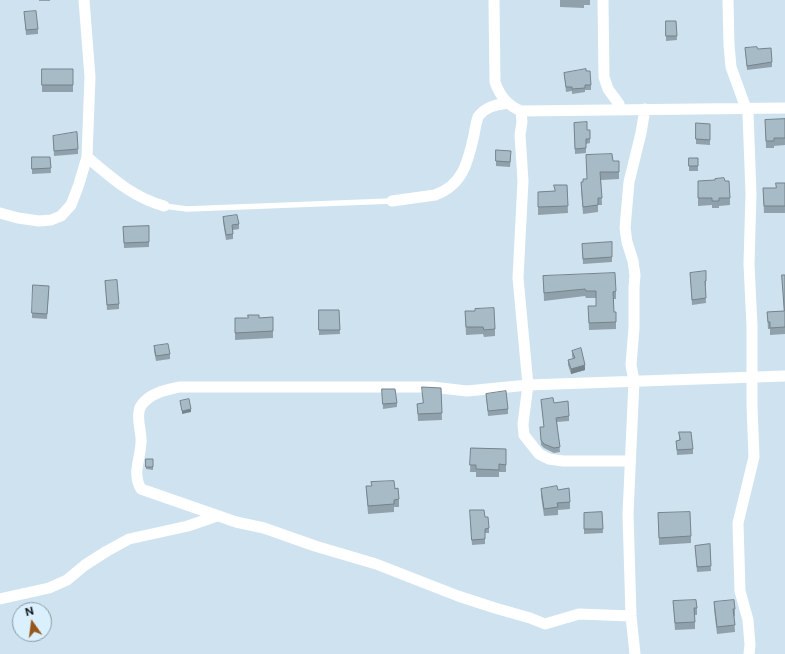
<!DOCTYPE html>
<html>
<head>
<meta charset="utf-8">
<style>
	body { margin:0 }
	#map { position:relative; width:785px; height:654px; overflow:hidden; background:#cee3ef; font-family:"Public Sans",sans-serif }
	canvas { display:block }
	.north { position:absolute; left:12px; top:602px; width:40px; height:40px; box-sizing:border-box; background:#dbf0fd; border:1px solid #8a9aa3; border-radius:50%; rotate:346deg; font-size:11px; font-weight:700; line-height:16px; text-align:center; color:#11181d }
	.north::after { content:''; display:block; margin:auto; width:14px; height:18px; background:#96571f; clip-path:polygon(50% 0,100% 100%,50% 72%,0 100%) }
</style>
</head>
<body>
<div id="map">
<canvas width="785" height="654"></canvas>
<div class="north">N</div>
</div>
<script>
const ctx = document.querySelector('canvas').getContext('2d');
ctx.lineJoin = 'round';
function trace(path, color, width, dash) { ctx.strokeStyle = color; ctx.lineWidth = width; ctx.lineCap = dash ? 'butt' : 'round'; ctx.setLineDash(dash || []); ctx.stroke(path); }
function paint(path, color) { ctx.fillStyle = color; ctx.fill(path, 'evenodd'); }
const service = new Path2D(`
	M164,206L187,209L392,201`);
const minor = new Path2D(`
	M494,0L495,82C500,96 507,105 521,111L785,108
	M603,0L604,77L608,89L619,104L620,110
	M728,0L729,45L731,67L748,114L751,194L749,264L752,326V406L754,457L738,523L740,591L748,620L750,645L749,654
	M521,111L522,122L520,135L523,181L518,278L528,385L523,424L524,435L539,454L549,459L563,461H630
	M87,157C112,178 132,197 164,206
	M392,201L435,195C463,185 468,162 474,135C475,129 476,123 478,117C485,107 495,105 507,103
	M0,213L18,218L39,221L51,220L61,216L71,205L78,187L87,157L90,77L84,0
	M0,599L49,588L67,580L85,565L107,551L129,539L188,526L217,516
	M631,616L579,614L545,624L530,618L495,608L458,596L376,564L315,546L264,528L236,522L141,489C132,474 140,460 141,443C142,433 137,422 139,412C139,408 142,404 145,401C154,392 167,390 179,387H432L467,391L528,385L785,376
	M635,654L631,616L628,514L634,381L631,365L634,328V288L635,275L633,261L627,242L625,228L629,182L641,133L645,109`);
const wall = new Path2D(`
	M39,0H50V1H39Z
	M560,0H590V5H584V8L560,7Z
	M24,12L38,29V34L26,35Z
	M666,21H676L677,40L666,41Z
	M745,48L758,49L772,62V67L747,70Z
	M42,69H73V92H42Z
	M586,71L591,85V90H585V92L572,94V91L566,92L564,73Z
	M785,119V145L774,146V148H766L765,120Z
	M574,123L587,130L590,139V143L586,144V153L575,154Z
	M710,124V145L696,144V139Z
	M53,136L78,149V154L54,156Z
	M511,156L510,167L496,166V161Z
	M32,157H50L51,173L32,174Z
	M689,158H698V171H689Z
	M613,161H619V179L601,180L602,205H598V212L583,214L581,189V182H583L586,179Z
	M698,181H725L730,198V205L719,206V208H712V205L698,206Z
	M785,183V213H764L763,188H776Z
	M567,185L568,213L538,215V192L554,191Z
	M223,217L239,224V229L233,230V239L226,240L223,222Z
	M149,226V247L124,248L123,227Z
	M612,242V262L583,264L582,244Z
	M690,273L706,281V286H705L706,303L692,305Z
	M782,275H785V334L770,335V329H768L767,312L784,311Z
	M543,276L616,291V299H614V312H616V329L589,330L588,306H596V298H586L585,296L544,301Z
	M105,281L119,304V309L107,310Z
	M49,290L47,319L32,318V313Z
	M319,310H339L340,334L319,335Z
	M465,311L495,329V336L484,337L483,334L466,335Z
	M235,318H259L273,331V338L235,340Z
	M154,346L170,354V359L156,361L154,351Z
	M572,351L585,370L571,374L568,365V360L573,359L572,356Z
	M441,388L442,420L418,421L417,404L423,403Z
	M382,389L397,403V407L383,409Z
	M486,394L508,409V414L488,416Z
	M541,400L554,403L569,416V421L557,422L560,452L554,453L544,448L541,445L540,427H544Z
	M679,432L693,449V454L677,455L676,441L679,440Z
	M471,448L506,449V472H499V477H476V472H470Z
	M153,459V470L146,469V467Z
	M366,486H371L395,489L399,499V507H394V512L368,514Z
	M541,489L558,490L570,502V509L558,510V515L544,516L541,496Z
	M602,512L603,533L584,534V513Z
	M658,513L691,536V543L659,545Z
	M470,515L485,517L489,528V533H485V544L472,545Z
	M710,544L711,571L697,572L695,546Z
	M673,601L697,608V615H695V629L675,630Z
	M714,602L735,609V616L734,617L735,632L717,634L714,609Z`);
const shadedWall = new Path2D(`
	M585,365V370L571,374V369Z
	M191,409V412L182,414V411Z`);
const building = new Path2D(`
	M36,11L38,29L26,30L24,12Z
	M666,21H676L677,36H666Z
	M757,47L758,49L771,48L772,62L747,66L745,48Z
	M42,69H73V85H42Z
	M586,69V71H590L591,85H585V88L572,89V87H566L564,73Z
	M785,119V138H774V141H766L765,120Z
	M587,122V130H590V139H586V148L575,149L574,123Z
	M696,123L710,124V140L696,139Z
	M77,132L78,149L54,151L53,136Z
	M496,150L511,151L510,162L496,161Z
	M612,154L613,161H619V172H600L602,198H598V205L583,207L581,182H583V179H587L586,155Z
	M32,157H50L51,168L32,169Z
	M689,158H698V166H689Z
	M724,178L725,181H729L730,198H719V201H712V198H698V181L715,180V179Z
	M776,183H785V206H764L763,188H776Z
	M554,185H567L568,206L538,207V192L555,191Z
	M237,215L239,224L232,225L233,234L226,235L223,217Z
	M149,226V242L124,243L123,227Z
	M612,242V257L583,259L582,244Z
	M706,271V281H705L706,298L692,300L690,273Z
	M615,273L616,291L613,292L614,312H616V322L589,323L588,306H596V291H586L585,289L544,293L543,276Z
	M782,275H785V327L770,328V322H768L767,312L784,311Z
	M117,280L119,304L107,305L105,281Z
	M33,285L49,286L47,314L32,313Z
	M494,308L495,329L484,330L483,327H466L465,311H475V309Z
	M319,310H339L340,330H319Z
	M248,315H259V318L273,317V331L235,333V318H248Z
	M168,344L170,354L156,356L154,346Z
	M581,348L585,365L571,369L568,360L575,358L572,351Z
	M422,387L441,388L442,413L418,414L417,404L423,403Z
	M382,389H395L397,403L383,404Z
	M506,391L508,409L488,411L486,394Z
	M553,398L554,403L568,401L569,416L556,418L560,447L554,448L544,444L541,440L540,427H544L541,400Z
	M189,399L191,409L182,411L180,401Z
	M679,432H691L693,449L677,450L676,441L680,440Z
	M471,448L506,449V465L499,464V470L476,469V465H470Z
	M146,459H153V467H146Z
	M394,481L395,489L398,488L399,499L394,500V504L368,506L366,486H372L371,482Z
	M557,486L558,490L569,488L570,502L557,503L558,507L544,509L541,489Z
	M470,510H484L485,517H488L489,528L485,529V539L472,540Z
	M602,512L603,529H584V513Z
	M690,512L691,536L659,538L658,513Z
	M710,544L711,566L697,567L695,546Z
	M696,600L697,608H694L695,622L675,623L673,601Z
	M734,600L735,609H733L735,625L717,627L714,602Z`);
trace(service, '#fff', 5.5);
trace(minor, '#fff', 11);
paint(wall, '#90a1ab');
paint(shadedWall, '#75838b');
paint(building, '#a7bbc7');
trace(building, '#75838b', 1);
</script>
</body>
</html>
